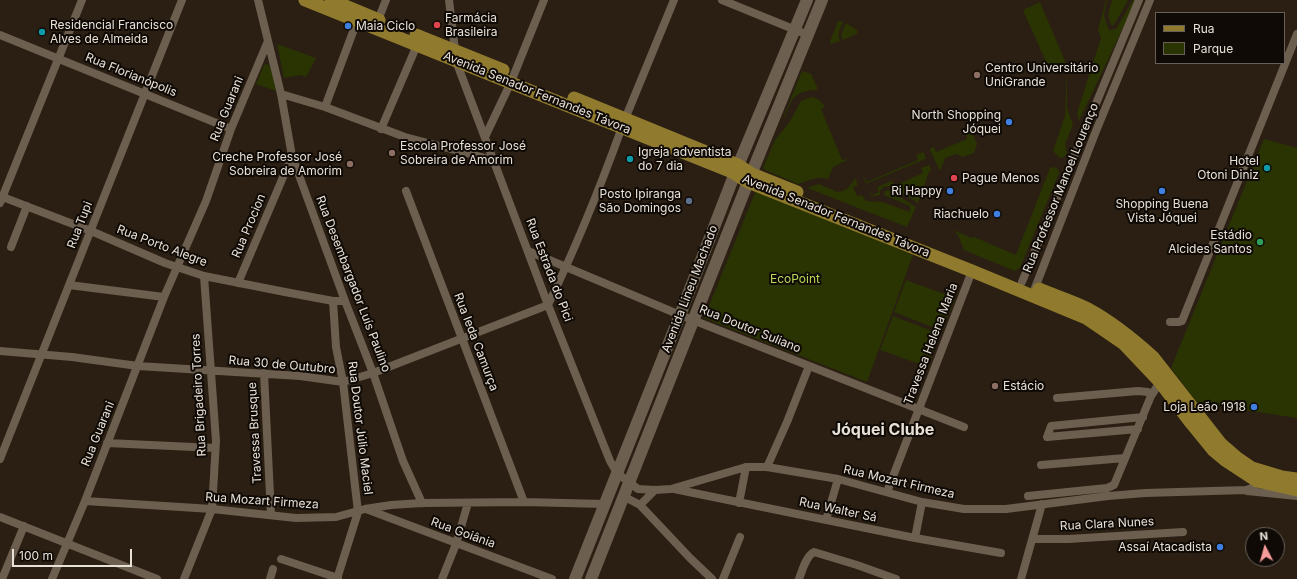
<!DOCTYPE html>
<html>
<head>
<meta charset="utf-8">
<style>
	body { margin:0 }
	#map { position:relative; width:1297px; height:579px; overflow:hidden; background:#2a1f12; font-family:Inter,sans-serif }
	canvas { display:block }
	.legend { position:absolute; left:1155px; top:12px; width:130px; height:52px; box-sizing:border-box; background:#0f0a05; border:1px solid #666059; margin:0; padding:5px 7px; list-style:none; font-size:12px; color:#e8e1d8 }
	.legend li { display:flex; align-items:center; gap:8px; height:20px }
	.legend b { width:20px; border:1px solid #666059 }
	.north { position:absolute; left:1245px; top:527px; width:40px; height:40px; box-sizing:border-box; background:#0f0a05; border:1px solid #666059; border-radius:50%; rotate:354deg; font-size:11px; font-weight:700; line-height:16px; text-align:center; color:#e8e1d8 }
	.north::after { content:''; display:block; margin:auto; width:14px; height:18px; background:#f59b9a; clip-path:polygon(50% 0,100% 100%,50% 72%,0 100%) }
	.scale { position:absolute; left:12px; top:549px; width:120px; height:18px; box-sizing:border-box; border:2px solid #e8e1d8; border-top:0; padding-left:5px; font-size:12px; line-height:14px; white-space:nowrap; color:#e8e1d8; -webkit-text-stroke:3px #0f0a05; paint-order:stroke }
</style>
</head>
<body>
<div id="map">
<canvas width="1297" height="579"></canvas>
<ul class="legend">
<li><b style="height:5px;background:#8f7a2d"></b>Rua</li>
<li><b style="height:11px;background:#2a3402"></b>Parque</li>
</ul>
<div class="north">N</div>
<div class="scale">100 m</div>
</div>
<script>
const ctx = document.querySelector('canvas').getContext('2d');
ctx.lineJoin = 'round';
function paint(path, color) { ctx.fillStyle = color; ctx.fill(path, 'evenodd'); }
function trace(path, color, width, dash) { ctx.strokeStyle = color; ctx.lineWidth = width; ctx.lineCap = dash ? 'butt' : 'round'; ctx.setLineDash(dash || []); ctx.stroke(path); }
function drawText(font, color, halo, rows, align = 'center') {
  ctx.font = font + ' Inter,sans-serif'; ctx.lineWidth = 4; ctx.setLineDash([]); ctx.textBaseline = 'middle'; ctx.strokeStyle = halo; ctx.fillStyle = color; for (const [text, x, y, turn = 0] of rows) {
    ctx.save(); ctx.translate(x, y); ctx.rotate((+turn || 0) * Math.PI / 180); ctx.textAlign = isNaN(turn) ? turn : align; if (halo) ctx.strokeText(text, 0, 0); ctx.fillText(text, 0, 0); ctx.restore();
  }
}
const green = new Path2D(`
	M1106,0H1107L1104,16L1109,30L1116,29L1133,0H1136L1079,121L1077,113L1101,38L1098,30Z
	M1112,0H1128L1114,25H1111L1108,15Z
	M1040,2L1067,66V108L1073,125L1065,144L1067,154L1064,157L1060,158L1053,151L1065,116L1067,67L1051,73L1023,10Z
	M838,21L841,22L842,21L843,23C839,29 837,34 840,41L831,44L830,42Z
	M846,23L857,30L858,33L843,40L841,35Z
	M277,44L316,58L306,77L300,75L284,78Z
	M267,64L270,66L276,91L256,84L264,65Z
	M802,71L811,74L817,87V90C807,90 796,92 791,102C788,108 787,114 783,119Z
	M811,97C818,98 821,101 825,107L821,109L842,160L847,159V160L833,167L828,179C818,175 808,181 798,184L765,170L763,168L775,140L789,123L801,101Z
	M971,130L977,144L974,153L963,157L956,154L945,158L940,171L930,150L931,148L934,147L936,152L967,139L966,132Z
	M1264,139L1297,148V418L1197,403L1171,368Z
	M923,152L926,157L925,159L868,183H866L863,177H864L867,182L918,160L916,155Z
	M929,165L931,171L929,172L918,203L889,186L883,187L880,191V195L873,196L870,194V190L872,195L879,192L877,187L892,181L894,186L923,173L921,168Z
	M1054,167L1058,169L1059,173L1020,268L1015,271L964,250L958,235L953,230L972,238L974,237L1016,255L1050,168Z
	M855,178L858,185L853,187L857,196L862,195L866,201L882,202L910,212V206L886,196L884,194L885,191L889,190L916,207L907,227L807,188L819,184L837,192C847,191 850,187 855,178Z
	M757,188L913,255L867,382L704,318Z
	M906,280L955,298L942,331L894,312Z
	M893,316L940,334L928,367L880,350Z`);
const street = new Path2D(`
	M258,0L281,94L292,156L345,301L373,373L403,461L422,503
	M449,0L455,50
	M722,0L808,35
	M378,20L386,0
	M0,35L231,129
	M456,61L548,305L610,461L617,473L638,489L655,490L671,489L746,467H767L838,479L922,502L964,509H1006L1108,496L1145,493L1246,490L1252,488L1257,481
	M281,94L325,107L405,137L493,160
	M325,107L357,21
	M625,119L674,0
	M381,129L417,45
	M485,137L511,82L544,0
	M406,191L524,502
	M0,196L91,231L165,263L204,276L285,292L333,301H345
	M0,203L82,0
	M11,247L27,206
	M528,251L680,315L964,427
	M1022,282L1139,0
	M238,283L292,156
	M69,285L164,297
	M1033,293L1096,131L1150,0
	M333,301L336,347L343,382L358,512L337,579
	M548,305C576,247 600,188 622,127
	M1170,322H1178L1182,321L1297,34
	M0,351L72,357L138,366L300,376L343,382L373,373L548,305
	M264,373L271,515
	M1057,398L1138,391L1148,392L1151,396
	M1138,429L1047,437L1051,426L1143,417
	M107,443L215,448
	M0,459L182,0
	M1041,465L1125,458
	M767,467L787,422L809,366
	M674,489L915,538L1001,553
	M1247,491L1297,496
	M887,492L972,271
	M623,496L640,505L690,558L712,579
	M1028,496L1107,488L1114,485L1151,396L1160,382
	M85,501L212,509L296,518L336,517L365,509L391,505L422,503L524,502L605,504
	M739,503L746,467
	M640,505L655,490
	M366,509L552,579
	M0,517L157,579
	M826,520L838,479
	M915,538L922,502
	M1033,539H1068L1183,532
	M281,559L338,578
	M2,579L24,526
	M52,579L85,501L164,297L206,201L231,129L268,41
	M184,579L212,509L216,441L204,276
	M270,579L273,569
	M442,579L456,544L468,503
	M723,579L740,537
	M799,579C802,571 806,556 814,552L857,565L896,579
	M1021,579L1042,504`);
const secondary = new Path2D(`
	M575,579L680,315L735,173L807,0
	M591,579L748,182L822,0`);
const primary = new Path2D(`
	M305,0L732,172L748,182L972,271L1086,318L1124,344L1160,382L1191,423L1213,450L1225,460L1257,481L1297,490
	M331,0L379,20
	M416,35L503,70
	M574,98L738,165L752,174L797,192
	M1039,289C1055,296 1073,301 1088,309C1112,322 1133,339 1153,357L1221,444L1236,457L1252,468L1282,477L1297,479`);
const markers = [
	[437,25,4,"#e0444e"],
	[348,26,4,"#3f7fe0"],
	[42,32,4,"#0f9aa8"],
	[977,75,4,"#8d6e63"],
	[1009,122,4,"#3f7fe0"],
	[392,153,4,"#8d6e63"],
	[630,159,4,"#0f9aa8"],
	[350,164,4,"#8d6e63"],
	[1267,168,4,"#0f9aa8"],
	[954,178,4,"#e0444e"],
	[950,191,4,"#3f7fe0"],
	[1162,191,4,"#3f7fe0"],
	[689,201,4,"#5c6f8a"],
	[997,214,4,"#3f7fe0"],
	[1260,242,4,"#2e9e5b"],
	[995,386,4,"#8d6e63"],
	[1254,407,4,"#3f7fe0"],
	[1220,547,4,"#3f7fe0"]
];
const poiNames = [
	["Farmácia",445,18,"left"],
	["Brasileira",445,32,"left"],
	["Residencial Francisco",50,25,"left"],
	["Alves de Almeida",50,39,"left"],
	["Maia Ciclo",356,26,"left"],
	["Centro Universitário",985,68,"left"],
	["UniGrande",985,82,"left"],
	["North Shopping",1001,115],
	["Jóquei",1001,129],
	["Escola Professor José",400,146,"left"],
	["Sobreira de Amorim",400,160,"left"],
	["Igreja adventista",638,152,"left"],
	["do 7 dia",638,166,"left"],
	["Creche Professor José",342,157],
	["Sobreira de Amorim",342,171],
	["Hotel",1259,161],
	["Otoni Diniz",1259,175],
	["Pague Menos",962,178,"left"],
	["Ri Happy",942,191],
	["Posto Ipiranga",681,194],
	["São Domingos",681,208],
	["Shopping Buena",1162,204,"center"],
	["Vista Jóquei",1162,218,"center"],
	["Riachuelo",989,214],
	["Estádio",1252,235],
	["Alcides Santos",1252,249],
	["Estácio",1003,386,"left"],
	["Loja Leão 1918",1246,407],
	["Assaí Atacadista",1212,547]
];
const streetNames = [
	["Rua Florianópolis",131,75,22],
	["Avenida Senador Fernandes Távora",537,93,22],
	["Rua Guarani",227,109,-68],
	["Rua Professor Manoel Lourenço",1061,188,-68],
	["Avenida Senador Fernandes Távora",836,216,22],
	["Rua Tupi",80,225,-69],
	["Rua Procion",249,226,-67],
	["Rua Porto Alegre",162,246,21],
	["Rua Estrada do Pici",549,270,69],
	["Rua Desembargador Luís Paulino",353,284,69],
	["Avenida Lineu Machado",690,289,-69],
	["Rua Doutor Suliano",750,329,22],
	["Rua Ieda Camurça",476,342,69],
	["Travessa Helena Maria",931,344,-69],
	["Rua 30 de Outubro",282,365,5],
	["Rua Brigadeiro Torres",199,395,-93],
	["Rua Doutor Júlio Maciel",360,428,83],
	["Travessa Brusque",255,433,-93],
	["Rua Guarani",98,434,-68],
	["Rua Mozart Firmeza",899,482,13],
	["Rua Mozart Firmeza",262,501,4],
	["Rua Walter Sá",838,510,12],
	["Rua Clara Nunes",1107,524,-3],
	["Rua Goiânia",463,533,20]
];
const parkNames = [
	["EcoPoint",795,279]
];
const districtNames = [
	["Jóquei Clube",883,430]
];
paint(green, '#2a3402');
trace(street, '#6c5f50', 8);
trace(secondary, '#6c5f50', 12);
trace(primary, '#8f7a2d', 13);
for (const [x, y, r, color] of markers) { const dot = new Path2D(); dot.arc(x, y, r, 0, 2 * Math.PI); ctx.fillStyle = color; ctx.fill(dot); trace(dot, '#0f0a05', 1.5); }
drawText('12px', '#e8e1d8', '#0f0a05', poiNames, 'right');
drawText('12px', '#e8e1d8', '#0f0a05', streetNames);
drawText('12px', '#bad857', '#0f0a05', parkNames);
drawText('bold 16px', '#e8e1d8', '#0f0a05', districtNames);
</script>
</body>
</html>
